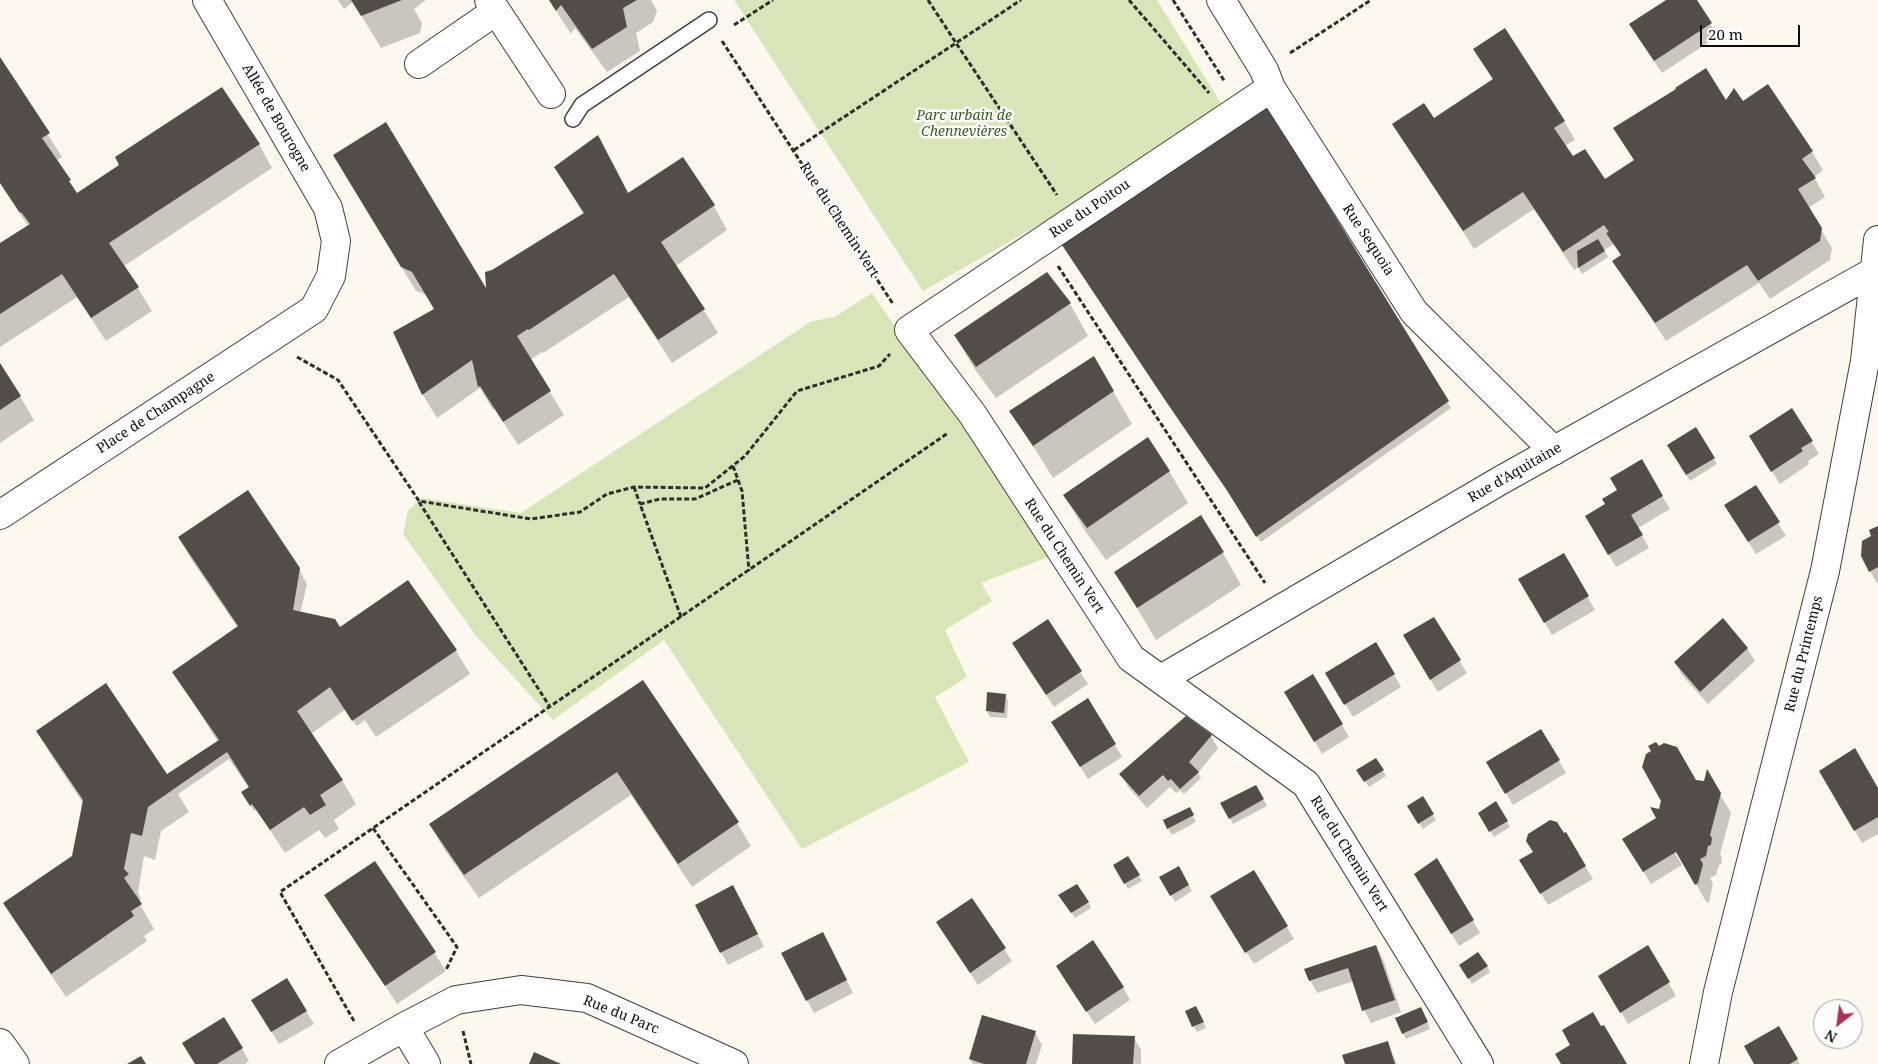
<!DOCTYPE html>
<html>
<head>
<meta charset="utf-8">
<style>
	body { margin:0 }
	#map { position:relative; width:1878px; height:1064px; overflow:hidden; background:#fdf7ed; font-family:"Noto Serif",serif }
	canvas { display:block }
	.north { position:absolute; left:1813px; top:999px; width:50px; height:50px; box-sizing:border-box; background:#fff; border:1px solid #9e9e9e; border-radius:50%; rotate:210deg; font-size:14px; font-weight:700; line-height:20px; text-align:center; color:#0c0c0c }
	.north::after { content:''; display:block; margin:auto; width:18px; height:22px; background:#b0304d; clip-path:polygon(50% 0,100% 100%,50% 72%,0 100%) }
	.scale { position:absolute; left:1700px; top:25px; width:100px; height:22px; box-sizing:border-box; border:2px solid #0c0c0c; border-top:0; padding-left:6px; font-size:15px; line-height:18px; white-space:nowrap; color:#0c0c0c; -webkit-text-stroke:4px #fff; paint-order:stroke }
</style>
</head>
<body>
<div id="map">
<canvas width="1878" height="1064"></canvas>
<div class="north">N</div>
<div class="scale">20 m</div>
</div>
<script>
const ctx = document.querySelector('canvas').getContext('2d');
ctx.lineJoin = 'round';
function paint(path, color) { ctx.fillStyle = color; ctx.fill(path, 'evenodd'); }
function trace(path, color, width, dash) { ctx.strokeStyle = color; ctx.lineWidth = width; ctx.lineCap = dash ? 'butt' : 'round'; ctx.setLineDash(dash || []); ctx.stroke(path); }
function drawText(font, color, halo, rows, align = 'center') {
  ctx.font = font + ' "Noto Serif",serif'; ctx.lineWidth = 5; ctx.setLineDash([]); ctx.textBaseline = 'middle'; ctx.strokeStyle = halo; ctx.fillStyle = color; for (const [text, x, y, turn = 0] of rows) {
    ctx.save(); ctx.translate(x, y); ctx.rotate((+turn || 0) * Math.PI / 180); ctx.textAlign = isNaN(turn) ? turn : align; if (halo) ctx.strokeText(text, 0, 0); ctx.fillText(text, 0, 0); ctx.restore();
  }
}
const green = new Path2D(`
	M734,0H1157L1229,116L923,291Z
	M872,293L1051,556L981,583L992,601L945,630L967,677L935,697L969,762L802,849L664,640L553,720L477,637L403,534L408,510L422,498L521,513L810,322L836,316Z`);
const shadow = new Path2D(`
	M338,0H426L414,9L422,23L420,33L381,48L353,2L344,9Z
	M549,0H651L657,11L653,22L636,33L640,51L607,72L575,28L571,34Z
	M1668,0H1695L1718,36L1662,73L1638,37Z
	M1475,50L1564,121L1575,140L1565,146L1573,158L1604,181L1726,102L1743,103L1812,152L1823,170L1814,177L1825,197L1808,208L1832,248L1830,260L1770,299L1759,283L1666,341L1614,261L1622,256L1614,244L1604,250L1608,257L1582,274L1578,267L1574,270L1534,209L1474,249L1394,124L1433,119L1493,80Z
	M0,59L62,157L56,161L77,194L259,144L272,168L124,266L152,311L106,341L77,297L0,347V245L28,226L0,183Z
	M1267,107L1451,408L1261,542L1231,495Z
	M611,160L629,194L714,206L727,230L676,266L718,333L672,363L629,297L543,353L542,352L530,360L564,415L518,445L495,409L493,410L480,388L437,418L423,395L395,333L435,309L427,295L416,291L348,180L487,293L492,271L584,215L556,168Z
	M1070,304L1088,336L996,398L974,368L955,336Z
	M1093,357L1132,424L1053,478L1011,411Z
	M0,363L34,420L0,443Z
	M1791,409L1819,454L1808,461L1809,464L1780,484L1758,449Z
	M1696,429L1717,464L1690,481L1669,445Z
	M1641,461L1670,509L1638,528L1649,548L1616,567L1587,517L1607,505Z
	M1169,471L1188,503L1106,560L1083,528L1065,496Z
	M1756,487L1786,536L1756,554L1733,518Z
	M1878,527V583H1877L1870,571L1873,537Z
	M179,538L299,569L307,584L300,614L340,628L408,582L456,651L470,674L376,737L365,720L357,726L346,709L311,734L342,780L356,804L334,820L339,829L325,838L319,830L285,853L256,809L254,811L246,798L249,788L229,759L178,794L189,812L161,831L155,860L144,856L138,892L141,899L138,901L154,929L144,936L147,941L66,997L19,927L5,904L73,857L83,803L51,755L37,731L167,776L218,742L174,672L238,628L193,562Z
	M1223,553L1241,585L1156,640L1116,573Z
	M1563,554L1595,610L1552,635L1520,579Z
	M1433,619L1467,673L1438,692L1404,636Z
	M1047,621L1088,684L1054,707L1020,656Z
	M1376,644L1401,687L1353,717L1327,673Z
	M1747,648L1755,661L1708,704L1682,675L1675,662Z
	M643,681L737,823L751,846L692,887L631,795L479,898L444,849L430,825Z
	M1286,692L1342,725L1349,737L1322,754Z
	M1005,695L1008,701L1007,718L990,717L987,711Z
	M1541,730L1566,773L1513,805L1488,762Z
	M1060,735L1115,745L1122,757L1088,779Z
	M1211,736L1218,748L1198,773L1201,778L1184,794L1180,790L1176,793L1170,787L1147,808L1128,787L1121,774Z
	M1376,760L1386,776L1369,787L1358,770Z
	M1820,771L1878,791V834L1862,843Z
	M1707,772L1731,813L1720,854L1722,858L1721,864L1719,865L1716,875L1710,878L1713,884L1709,902L1707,903L1652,809L1660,810L1695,782L1705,783Z
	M1256,786L1267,806L1233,824L1222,804Z
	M1422,798L1436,820L1423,829L1409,806Z
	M1496,803L1510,827L1494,837L1479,813Z
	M1189,809L1196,822L1172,835L1164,821Z
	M1656,820L1682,865L1651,884L1624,839Z
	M1566,834L1593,879L1548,905L1521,860Z
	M1128,858L1142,881L1128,889L1115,866Z
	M1437,860L1480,933L1459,946L1415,874Z
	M375,862L446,971L397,1004L326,895Z
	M1178,867L1192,891L1175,902L1161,877Z
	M1254,872L1294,939L1254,964L1219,909Z
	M972,900L1012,961L978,985L945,935Z
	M1064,901L1088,902L1091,908L1075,918Z
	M746,910L764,947L728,965L721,952Z
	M830,946L853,993L814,1013L807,1000Z
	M1376,946L1383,959L1401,1012L1371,1023L1364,1010L1354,981L1317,993L1310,980Z
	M1648,947L1676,996L1628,1024L1600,976Z
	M1487,966L1490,972L1472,984L1464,971Z
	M1064,978L1123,987L1130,1000L1095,1024Z
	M287,980L314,1024L279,1044L260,1013Z
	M1186,1012L1199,1014L1206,1028L1197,1032Z
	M1424,1014L1430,1029L1406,1039L1403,1033Z
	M224,1018L249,1061L245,1064H196Z
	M1778,1028L1800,1064H1755Z
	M1035,1032L1042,1045L1036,1064H973L970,1059Z
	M1134,1038L1141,1050V1064H1073Z
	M1387,1043L1397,1064H1347Z`);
const building = new Path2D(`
	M351,0H402L361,16Z
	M549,0H637L623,8L627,27L592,49L561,5L556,11Z
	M1666,0H1697L1712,23L1654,61L1629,24Z
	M1505,28L1565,121L1554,128L1573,156L1585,149L1605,179L1634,160L1613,128L1676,89L1675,88L1706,68L1726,100L1734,88L1743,101L1768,84L1813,151L1802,159L1816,178L1798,189L1822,228L1820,241L1758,281L1747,265L1655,323L1612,261L1621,255L1606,233L1609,232L1604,225L1563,252L1523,192L1463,231L1392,124L1424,103L1434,118L1493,79L1473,49Z
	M0,57L50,133L42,138L71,180L69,181L77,193L119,165L115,157L222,87L260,144L109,243L139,287L91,318L62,274L0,314V243L30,224L21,212L20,213L0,183Z
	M1267,106L1449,401L1256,537L1226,489L1165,400L1058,239Z
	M386,122L486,288L485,272L492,270L584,213L554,167L598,135L628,193L683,157L715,205L661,242L705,309L658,340L614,274L529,330L528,329L517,336L551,391L503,422L480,386L478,387L472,360L422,395L393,332L434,309L412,272L401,267L333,155Z
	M1598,239L1605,251L1578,268L1577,251Z
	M1047,272L1071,303L976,367L954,335Z
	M1094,356L1114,391L1033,446L1009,411Z
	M0,363L21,396L0,410Z
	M1792,408L1813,441L1801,448L1803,451L1771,472L1749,436Z
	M1696,427L1715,458L1686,475L1667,445Z
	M1148,437L1170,471L1087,528L1063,495Z
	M1642,459L1663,496L1631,515L1643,535L1608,555L1585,516L1605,504L1602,499L1617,490L1610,478Z
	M1756,485L1780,522L1748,542L1724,505Z
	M248,490L300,568L293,610L335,619L340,627L408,580L457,650L352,721L330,687L297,711L343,780L320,795L326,805L310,815L304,807L270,830L252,804L250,806L241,792L249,787L227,752L148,807L142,836L131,833L124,869L129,874L124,878L142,904L131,911L134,916L51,974L3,903L72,856L83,800L36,731L106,683L167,774L219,740L172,672L238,626L178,537Z
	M1201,515L1224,552L1137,608L1114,572Z
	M1878,526V567L1869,572L1861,556L1862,541L1871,536L1869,530Z
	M1564,553L1589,596L1544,623L1518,579Z
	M1434,617L1461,660L1430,680L1403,635Z
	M1723,618L1748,648L1700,692L1674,662Z
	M1048,619L1082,671L1046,695L1012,643Z
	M1376,642L1395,674L1344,705L1325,673Z
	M1313,674L1343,724L1314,742L1284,692Z
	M643,680L739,822L678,864L617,772L464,875L429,824Z
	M987,692L1006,694L1004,713L986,711Z
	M1088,698L1116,744L1080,767L1051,722Z
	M1186,716L1212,735L1189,762L1199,772L1180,789L1171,779L1168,781L1163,775L1139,796L1119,774Z
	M1541,729L1560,760L1505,794L1486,762Z
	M1656,742L1659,746L1664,743L1677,747L1696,780L1704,781L1707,769L1721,793L1710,835L1712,838L1711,845L1708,846L1706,856L1700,859L1703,864L1698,883L1695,885L1676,852L1643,872L1622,839L1656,818L1650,807L1659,809L1661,801L1642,767L1646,754L1651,751L1648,746Z
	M1855,748L1878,788V817L1854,831L1819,771Z
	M1376,758L1384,770L1364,782L1356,770Z
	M1256,785L1264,799L1229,819L1220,803Z
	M1423,796L1434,814L1418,824L1407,806Z
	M1496,801L1508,821L1489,832L1478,813Z
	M1190,807L1194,815L1167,829L1163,820Z
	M1550,820L1557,822L1564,833L1566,832L1586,866L1540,894L1519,860L1533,852L1526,841L1528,834Z
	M1128,856L1140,875L1124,884L1113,865Z
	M1437,858L1474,920L1451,934L1414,874Z
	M375,861L436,952L385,986L324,895Z
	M1179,866L1189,885L1170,896L1159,877Z
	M1254,870L1288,926L1245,953L1210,896Z
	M1077,884L1089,902L1071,913L1058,895Z
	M733,885L758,934L720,953L695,905Z
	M972,898L1006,948L970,973L936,922Z
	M823,932L847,980L806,1001L781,953Z
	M1093,940L1124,987L1086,1012L1056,966Z
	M1376,945L1395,1000L1362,1011L1348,968L1309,981L1304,969Z
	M1648,945L1670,982L1620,1013L1598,976Z
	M1478,952L1488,966L1468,979L1459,965Z
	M287,978L307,1011L271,1032L251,1000Z
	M1196,1006L1204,1022L1192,1027L1185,1011Z
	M1421,1007L1428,1022L1402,1034L1395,1018Z
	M1593,1012L1601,1026L1604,1025L1627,1064H1561L1555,1054L1570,1045L1562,1030Z
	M982,1015L1036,1031L1026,1064H984L969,1059Z
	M224,1017L243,1048L217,1064H195L182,1043Z
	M1779,1026L1798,1059L1790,1064H1754L1744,1046Z
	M1073,1034L1135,1036L1133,1064H1072Z
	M1388,1041L1395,1064H1345L1342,1055Z
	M534,1052L561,1064H529Z
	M141,1056L146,1064H127Z`);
const path = new Path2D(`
	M928,0L956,43L1021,0
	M1129,0L1209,93
	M1173,0L1225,82
	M734,25L773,0
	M722,41L893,304
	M1290,53L1371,0
	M794,150L956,43L1057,195
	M1058,266L1265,583
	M297,357L338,380L419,501L531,519L580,512L607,494L634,487L705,488L745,456L797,391L879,366L890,354
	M733,466L742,491L749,571
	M634,487L640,504
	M419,502L550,707
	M681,617L640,504L660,499H695L738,480
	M373,828L457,947L446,970
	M354,1021L280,892L948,433
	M463,1031L471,1064`);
const lane = new Path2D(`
	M573,119L582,105L709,20`);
const street = new Path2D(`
	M489,0L551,94
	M1221,0L1264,70L1271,88L1414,312L1554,451
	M419,64L496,11
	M1271,88L909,330L973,415L1131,658L1306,784L1479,1064
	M0,515L314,309L331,276L336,241L328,208L207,0
	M1161,679L1503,479L1873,272
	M404,1027L426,1064
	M0,1043L15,1064
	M339,1064L404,1027L456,1000L521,990L587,998L734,1064
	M1704,1064L1718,992L1825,571L1865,361L1878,240`);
const parkNames = [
	["Parc urbain de",964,116],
	["Chennevières",964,132]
];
const streetNames = [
	["Allée de Bourogne",276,118,60],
	["Rue du Poitou",1090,209,-34],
	["Rue du Chemin Vert",839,220,57],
	["Rue Sequoia",1368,240,57],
	["Place de Champagne",156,413,-33],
	["Rue d'Aquitaine",1515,473,-30],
	["Rue du Chemin Vert",1064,556,57],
	["Rue du Printemps",1804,654,-76],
	["Rue du Chemin Vert",1349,854,58],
	["Rue du Parc",621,1015,22]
];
paint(green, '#d8e5b9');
paint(shadow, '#0003');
paint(building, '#544c49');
trace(lane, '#3f3f3f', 18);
trace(street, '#3f3f3f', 30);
trace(path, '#2e2e2e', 3, [5, 2.5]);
trace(lane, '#fff', 15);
trace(street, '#fff', 28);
drawText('italic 14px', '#395e22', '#fff', parkNames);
drawText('14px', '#0c0c0c', '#fff', streetNames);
</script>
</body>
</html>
